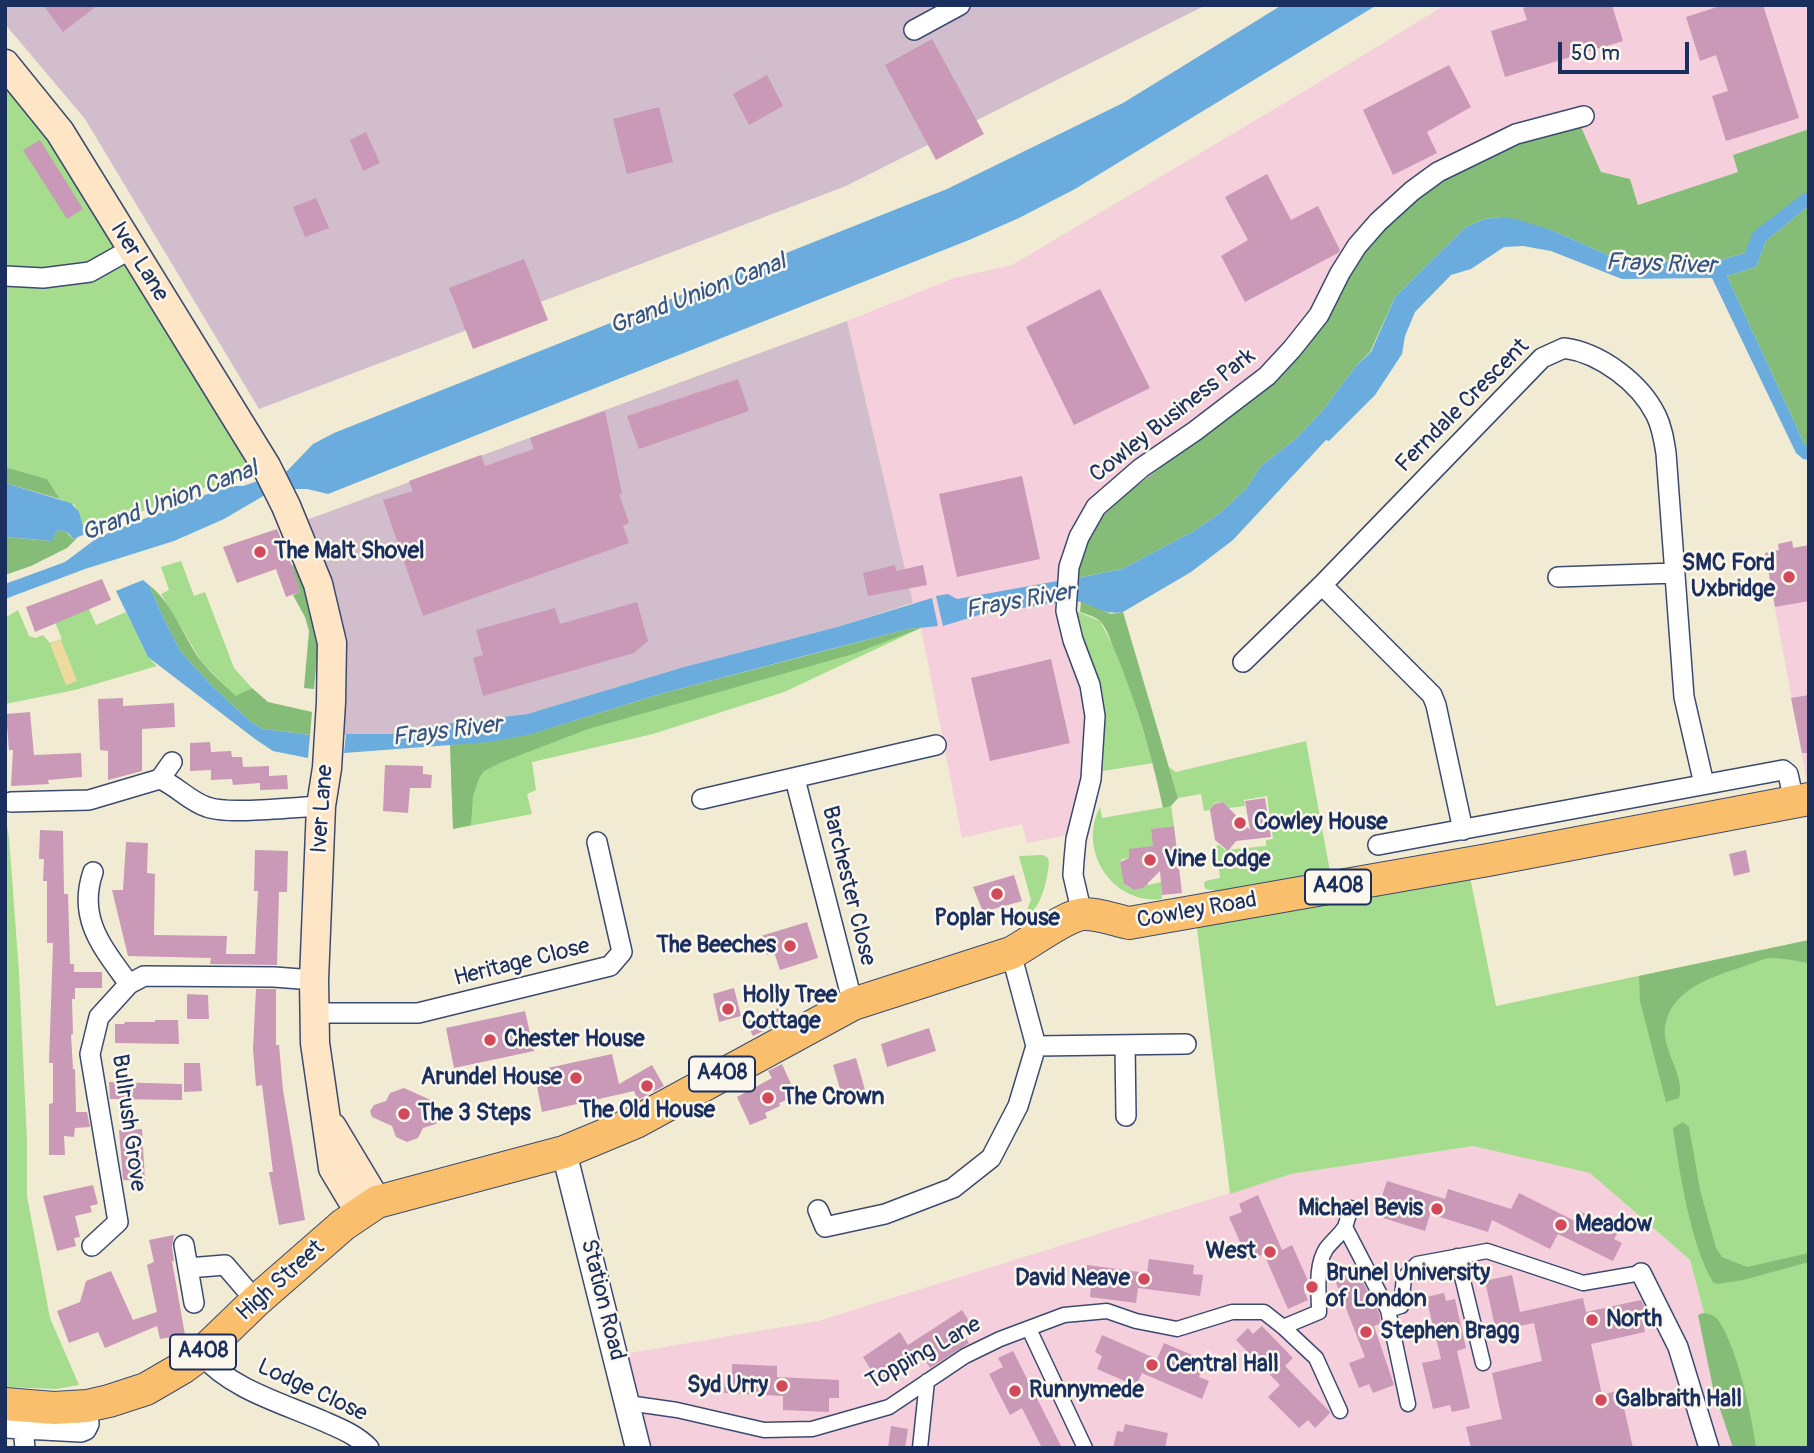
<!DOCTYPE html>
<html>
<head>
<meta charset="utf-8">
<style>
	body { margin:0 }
	#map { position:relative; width:1814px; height:1453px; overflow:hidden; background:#f2ebd4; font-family:Pangolin,sans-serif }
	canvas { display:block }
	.frame { position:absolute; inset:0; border:7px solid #1b2f5e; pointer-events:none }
	.scale { position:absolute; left:1558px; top:42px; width:131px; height:32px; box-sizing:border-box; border:4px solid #1b2f5e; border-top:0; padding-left:9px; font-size:21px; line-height:24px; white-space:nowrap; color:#1b2f5e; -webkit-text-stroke:5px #fbf7ec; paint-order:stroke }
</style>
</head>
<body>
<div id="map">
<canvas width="1814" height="1453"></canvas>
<div class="frame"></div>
<div class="scale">50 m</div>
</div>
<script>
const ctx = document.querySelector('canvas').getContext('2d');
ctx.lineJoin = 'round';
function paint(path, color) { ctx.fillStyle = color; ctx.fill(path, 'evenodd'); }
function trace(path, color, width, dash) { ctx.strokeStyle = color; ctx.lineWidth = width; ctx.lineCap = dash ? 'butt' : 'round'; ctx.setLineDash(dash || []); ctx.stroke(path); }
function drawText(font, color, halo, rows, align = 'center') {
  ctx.font = font + ' Pangolin,sans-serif'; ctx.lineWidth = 5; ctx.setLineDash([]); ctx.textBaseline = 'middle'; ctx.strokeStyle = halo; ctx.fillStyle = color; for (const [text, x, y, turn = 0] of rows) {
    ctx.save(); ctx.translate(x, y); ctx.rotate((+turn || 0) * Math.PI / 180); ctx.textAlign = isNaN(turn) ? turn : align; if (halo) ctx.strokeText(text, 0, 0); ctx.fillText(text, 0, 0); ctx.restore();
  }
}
const built = new Path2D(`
	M1445,5H1809V129L1733,155L1738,172L1638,205L1630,179L1601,172L1581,127L1327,311L1313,339L1293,363L1271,384L1126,494L1104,515L1077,579L1076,611L1078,628L1099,681L1104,710L1103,771L1090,768L1075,834L1027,843L1022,824L962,838L921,628L913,603L847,321L954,278L1012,265L1303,92Z
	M1792,541L1794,548L1809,545V793L1765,553L1779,550L1778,544Z
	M1474,1146L1590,1173L1690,1260L1740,1448H638L623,1354L818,1321L1291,1174Z`);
const industrial = new Path2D(`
	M5,5H1206L846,186L259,409L85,119L5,24Z
	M847,321L913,603L837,627L684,667L527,714L445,724L391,734L332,735L301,522Z`);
const green = new Path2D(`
	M5,73L125,248L88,267L5,272Z
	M127,255L257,474L196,490L78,537L84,533L75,505L60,499L47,479L5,467V278Z
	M181,561L194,596L205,592L234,668L252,688L236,697L201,661L161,594L169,590L161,567Z
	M86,602L96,625L126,612L148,657L157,666L75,690L5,704V618L18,610L29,636L36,638L43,635L50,643L62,639L55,622Z
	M1076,611L1100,621L1112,644L1128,682L1153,763L1103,771C1104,741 1106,712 1099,683C1093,658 1080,637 1076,611Z
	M921,628L784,692L653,734L532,762L536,790L527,794L532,814L453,829L450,744L490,742L575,721L908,629Z
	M1306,741L1331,877L1230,894L1206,889L1204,886L1205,881L1220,878L1216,846L1219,845L1225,850L1266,846V840L1273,839L1267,796L1244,800L1245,806L1229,808L1223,802L1214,803L1210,810L1204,811L1201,794L1178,798L1169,767L1176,772Z
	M1171,806L1174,826L1151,829L1155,856L1129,849V858L1122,859L1120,862L1125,885C1133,891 1140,891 1148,883V885L1161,882L1162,899C1113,905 1077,851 1100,807L1102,818Z
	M5,815L9,837L19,973L27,1140V1196L50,1318L79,1385L56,1389L5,1387Z
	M1043,855L1048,858L1049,863C1046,888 1040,912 1017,925L1015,918L1026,912L1031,900L1019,856Z
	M1468,867L1496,1006L1809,940V1448H1740L1690,1260L1590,1173L1473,1146L1291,1174L1230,1194L1195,912Z`);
const forest = new Path2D(`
	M1581,127L1601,172L1630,179L1638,205L1738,172L1733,155L1809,129V193H1804L1745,253L1705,264L1610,256L1554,231L1501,217L1485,219L1466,227L1395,297L1370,352L1356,366L1323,410L1298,437L1261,466L1246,489L1220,513L1194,531L1122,569L1077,578L1080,562L1091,536L1104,515L1126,494L1271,384L1293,363L1313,339L1327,311L1370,245L1416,198L1450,175L1526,140Z
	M1806,208H1809V445H1805L1727,276L1756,267L1766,241Z
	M5,467L47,479L60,499L5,483Z
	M60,530L65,531L73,539L78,537L67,548L31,566L5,575V537L51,541L56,532Z
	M296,564L319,638L314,689L304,688L309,631L305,617L293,595L300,592L291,566Z
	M149,585C173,603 183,637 201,661C212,674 224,685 236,696L252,688L268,702L312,712L310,735L263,729L251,722L211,685L181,652L164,619Z
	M1081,601L1111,614L1123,612L1178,798L1171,806L1163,808C1152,756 1137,705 1117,656C1112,646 1108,629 1100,621C1096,617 1086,614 1080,612Z
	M921,628L853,654L588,729L502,762L484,771L479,778L473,796L471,825L453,829L450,744L490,742L528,735L660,694L908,629Z
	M1809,940V963C1797,961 1783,958 1771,958C1761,959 1749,965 1739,968C1707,978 1663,994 1665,1036C1667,1055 1685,1081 1679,1098L1666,1102L1640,1001L1639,976Z
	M1683,1122L1689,1127L1700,1190L1716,1248L1722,1257L1747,1267L1809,1253V1262L1743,1280L1717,1284L1713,1282C1691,1246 1679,1170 1673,1128Z
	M1703,1313C1709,1314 1714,1315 1718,1320C1737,1346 1752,1416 1756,1448H1733L1713,1388L1698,1315Z`);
const sand = new Path2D(`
	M61,640L77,681L66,685L50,644Z`);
const water = new Path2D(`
	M1282,5H1377L1075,189L1019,218L969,240L328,494L307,489H295L265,495L224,519L174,541L85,569L5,599V584L65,562L97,538L113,531L205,495L232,486H243L287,471L313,444L334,433L947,189L1123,103Z
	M1804,193H1809V208H1806L1766,241L1756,267L1727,276L1805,445H1809V460L1803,459L1796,453L1712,278L1622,279L1551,251L1523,246L1504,247L1471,269L1451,275L1415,312L1405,336L1402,354L1375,395L1329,441L1326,440L1233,540L1191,572L1123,612C1099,616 1092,601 1072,601L1073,579L1122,569L1194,531L1220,513L1246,489L1261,466L1298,437L1323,410L1356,366L1371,352L1395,297L1466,227L1485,219L1501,217L1516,219L1554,231L1610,256L1641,259L1706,264L1745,253L1753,232Z
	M5,483L71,503L79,512L85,534L73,539C69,533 63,528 56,532L52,541L5,537Z
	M143,580L149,585L164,619L181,652L211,685L251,722L263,729L310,735L308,758L273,751L255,739L148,657L116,591Z
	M1063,580L1062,602L982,614L943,626L936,596L948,594L957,599Z
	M932,598L938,626L908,629L804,656L660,694L528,735L490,742L344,753L346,734H391L445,724L527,714L684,667L837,627Z`);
const building = new Path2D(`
	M43,5H98L63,32Z
	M1532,5H1612L1623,41L1505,77L1491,31L1527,20L1523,8Z
	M1723,5H1763L1799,118L1726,141L1712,96L1728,91L1716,55L1700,61L1686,17Z
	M932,39L984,134L936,160L885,65Z
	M1449,65L1471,107L1427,132L1437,153L1393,175L1363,110Z
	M767,75L783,106L749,125L733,94Z
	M659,107L673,162L627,174L613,119Z
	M366,132L380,163L363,171L350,140Z
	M40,140L83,209L67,219L23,150Z
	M1267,174L1291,220L1318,206L1340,250L1338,253L1245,302L1221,256L1248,240L1225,197Z
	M316,198L329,228L305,237L293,207Z
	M524,259L548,320L473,349L449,288Z
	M1100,289L1150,388L1074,425L1026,327Z
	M738,379L749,411L639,449L627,416Z
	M605,411L622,494H619L629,523L623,526L629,543L423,616L383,500L413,491L409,481L481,455L485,466L534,449L530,438Z
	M1022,476L1040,559L957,577L939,494Z
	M277,529L292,566L300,592L286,597L276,569L237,583L223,547Z
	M1792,541L1793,548L1809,545V601L1775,607L1765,553L1779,550L1778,544Z
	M895,565L896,571L923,565L927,585L868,596L863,573Z
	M102,579L111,600L35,632L26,607Z
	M637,602L648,641L634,653L483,696L473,658L483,655L476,630L555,608L560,624Z
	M1051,659L1070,743L990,761L971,678Z
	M1809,695V753H1802L1791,698Z
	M123,698V706L174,703L175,727L142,729V771L108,780V751L100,750L98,699Z
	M30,712L34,755L81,753L82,777L48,780L49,784L11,786L13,750H9L6,714Z
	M210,742L211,752L231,751L232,757H242L243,767L269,766V776L287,775L288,789L260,790V783L233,785L232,779L211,780V770L190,771V743Z
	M385,765L423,766V774L432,775L431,788H410L408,813L383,811Z
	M1265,798L1271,837L1236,841L1228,851L1215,840L1210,810L1214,804L1223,802L1250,830L1245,801Z
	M1174,826L1182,893L1162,895L1160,871L1143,888L1134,890L1124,884L1120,862L1129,858V849L1153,846L1151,829Z
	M40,830L63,831L64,894H68L70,964H74V972H102V988H75V999H72L73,1034L71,1035L73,1069H75L76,1112H87L90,1127L75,1128L74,1137L64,1136L65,1155H49V1104L53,1103V1063H49L53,943H47V881H43L44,859H39Z
	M126,842L148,843L147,873L155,874L154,935L227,936L226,954H255L258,891H254L255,850L288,851L287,892H279L277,965L210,964L211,958L128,956L112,890H123Z
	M1746,850L1750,872L1734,876L1729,854Z
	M1014,875L1022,901L983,912L973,887Z
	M807,922L818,958L780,970L774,952L767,955L761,936Z
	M734,988L741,1016L719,1022L713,994Z
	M256,989H276V1045H279L283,1090L305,1220L279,1225L269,1172H273L262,1085L256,1086L253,1049Z
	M187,994L208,995L209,1019H187Z
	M778,1008L784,1021L753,1036L746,1022Z
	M525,1011L534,1051L454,1068L446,1028Z
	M155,1020H178L179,1044L115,1043V1024H124L125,1022H155Z
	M929,1028L936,1051L887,1067L881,1044Z
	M612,1054L619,1084L652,1065L664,1086L638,1100L634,1091L542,1112L534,1071Z
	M856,1058L865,1090L842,1096L833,1065Z
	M184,1063H200L202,1091L184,1092Z
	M782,1064L791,1084L784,1087L789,1099L779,1103L780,1106L765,1113L767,1118L750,1125L737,1097L772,1078L768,1071Z
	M109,1082L182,1084V1100L110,1099Z
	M404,1088L433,1101L438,1118L436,1124L423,1128L418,1138L407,1142L396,1137L392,1126L372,1117L370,1111L374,1105L386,1101L390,1093Z
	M142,1129L145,1181L123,1180L119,1130Z
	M1387,1181L1445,1199L1448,1189L1511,1209L1519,1193L1575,1221L1580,1211L1619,1231L1614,1239L1622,1243L1613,1261L1558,1234L1550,1249L1492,1220L1488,1232L1430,1214L1425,1231L1383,1218L1387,1204L1380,1202Z
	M93,1185L98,1204L90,1206L92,1212L75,1216L80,1237L74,1238L76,1246L57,1251L43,1196Z
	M1258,1195L1282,1250L1292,1245L1309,1283V1289L1304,1291L1308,1300L1288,1309L1264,1254L1248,1260L1229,1217L1242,1212L1239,1204Z
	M174,1235L172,1247L174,1261H172L185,1335L160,1339L157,1326L105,1348L98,1332L69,1343L57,1311L80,1302L86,1281L111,1271L133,1320L157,1312L147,1265L154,1262L149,1240Z
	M1149,1259L1194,1265L1193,1274L1203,1275L1200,1296L1138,1288L1136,1303L1090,1297L1091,1284L1085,1283L1087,1265L1147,1273Z
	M1357,1271L1379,1313L1381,1323L1374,1326L1394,1385L1373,1393L1369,1384L1359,1388L1349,1363L1365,1357L1335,1280Z
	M1512,1275L1520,1312L1583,1298L1586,1312L1641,1300L1649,1316L1642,1318L1645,1332L1591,1344L1602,1395L1620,1390L1633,1448H1471L1466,1427L1502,1419L1492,1373L1542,1361L1534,1323L1496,1331L1485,1281Z
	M1444,1293L1446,1301L1455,1299L1466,1348L1457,1351L1470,1408L1452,1412L1450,1405L1433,1409L1422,1363L1441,1359L1426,1297Z
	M962,1310L972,1326L962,1332L969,1343L930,1368L922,1355L874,1386L865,1374L871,1370L863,1357L900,1332L908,1345Z
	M1262,1326L1293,1358L1285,1366L1329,1411L1330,1413L1315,1428L1308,1420L1299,1428L1268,1397L1280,1385L1236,1340L1248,1328L1253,1334Z
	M1102,1335L1157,1359L1164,1343L1206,1361L1199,1377L1209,1381L1202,1399L1142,1373L1136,1386L1097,1369L1102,1356L1095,1352Z
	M1013,1351L1062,1448H1042L1022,1408L1010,1415L989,1374L1003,1367L998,1358Z
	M732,1364L777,1366V1377L839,1380V1398H829V1412L783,1410V1396L724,1393L725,1375H732Z
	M1125,1424L1168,1433L1165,1448H1113L1117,1431L1123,1432Z
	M891,1426L908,1429L905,1448H888Z`);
const pedestrian = new Path2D(`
	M1345,1227L1351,1208
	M1457,1256L1483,1363
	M1388,1310L1408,1404
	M1283,1327L1316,1358L1340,1411
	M1029,1329L1085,1448
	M628,1403L677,1410L764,1430L812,1429L889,1407L965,1356L1000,1339L1064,1315L1107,1311L1136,1321L1177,1329L1232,1312H1264L1283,1327L1319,1312C1319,1291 1315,1267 1326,1249C1332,1241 1339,1236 1345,1227L1388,1310L1401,1306L1404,1278L1417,1264L1487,1251L1583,1283L1641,1273
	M920,1448L927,1381`);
const minor = new Path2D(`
	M914,30L960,5
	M5,276L43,278L90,272L131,249
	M1558,577L1675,573
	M1243,662L1322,585
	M160,779L172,762
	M795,779L853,1004
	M702,799L936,745
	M11,802L89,800L160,779C177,786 189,801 207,807C228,815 295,807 321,806
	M1463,830L1436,705L1432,695L1322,585L1542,358L1564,348C1601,353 1640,383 1656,415C1662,427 1664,440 1666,453L1684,697L1704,784
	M1378,845L1783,770L1788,774L1794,801
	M93,872C77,919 103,948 129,984
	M1082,914L1073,875L1074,860L1076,839L1091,779L1095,716L1090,685L1073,640L1066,611L1069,567L1079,537L1096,507L1141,468L1195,431L1267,376L1292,349L1319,315L1340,273L1357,246L1378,222L1412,191L1438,172L1516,134L1584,116
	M314,1013H418L610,966L622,952L597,842
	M1125,1045L1126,1116
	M1036,1046L1186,1044
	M818,1210L825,1227L885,1214L953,1188L991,1158L1018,1106L1036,1046L1011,953
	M184,1245L194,1303
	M92,1246L118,1222L90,1054L99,1017L129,984L144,976L274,977L314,980
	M188,1268L225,1265L256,1301
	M1641,1273L1678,1347L1709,1448
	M201,1354C230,1389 282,1403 323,1421C339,1428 357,1435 369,1448
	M5,1428L81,1432L86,1430L89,1424L87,1406
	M23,1429L25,1448`);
const tertiary = new Path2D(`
	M564,1152L638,1448`);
const secondary = new Path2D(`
	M5,64L60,132L266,466L286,506L318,584L332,643L331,702L327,768L321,806L314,980L315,1043L333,1168L360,1213
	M332,1127L377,1202`);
const primary = new Path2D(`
	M5,1404L54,1408L87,1406L109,1401L146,1389L182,1368L201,1354L256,1301L343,1225L377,1202L564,1152L636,1122L853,1004L1011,953C1029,944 1067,914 1085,914C1099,914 1115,920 1129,923L1488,860L1809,799`);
const markers = [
	[260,552,7,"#d1495b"],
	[1789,577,7,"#d1495b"],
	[1240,823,7,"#d1495b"],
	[1150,860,7,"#d1495b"],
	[997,894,7,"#d1495b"],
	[790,946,7,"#d1495b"],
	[728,1009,7,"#d1495b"],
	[490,1040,7,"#d1495b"],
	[576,1078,7,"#d1495b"],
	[647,1086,7,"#d1495b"],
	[768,1098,7,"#d1495b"],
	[404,1114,7,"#d1495b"],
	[1437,1209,7,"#d1495b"],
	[1561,1225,7,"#d1495b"],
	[1270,1252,7,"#d1495b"],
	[1144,1279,7,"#d1495b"],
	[1312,1287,7,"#d1495b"],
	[1592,1320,7,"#d1495b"],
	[1366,1332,7,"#d1495b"],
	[1152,1365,7,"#d1495b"],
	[782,1386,7,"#d1495b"],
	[1015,1391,7,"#d1495b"],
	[1601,1400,7,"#d1495b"]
];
const shields = [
	[1338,887,66],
	[722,1074,66],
	[203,1352,66]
];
const shieldNames = [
	["A408",1338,887],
	["A408",722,1074],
	["A408",203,1352]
];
const streetNames = [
	["Iver Lane",139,262,58],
	["Ferndale Crescent",1463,406,-45],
	["Cowley Business Park",1173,416,-38],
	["Iver Lane",323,809,-86],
	["Barchester Close",848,886,76],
	["Cowley Road",1197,911,-10],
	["Heritage Close",522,963,-14],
	["Bullrush Grove",128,1123,82],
	["High Street",281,1281,-42],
	["Station Road",602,1300,76],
	["Topping Lane",924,1354,-29],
	["Lodge Close",312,1391,25]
];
const poiNames = [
	["The Malt Shovel",274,552],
	["SMC Ford",1775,564,"right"],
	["Uxbridge",1775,590,"right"],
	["Cowley House",1254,823],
	["Vine Lodge",1164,860],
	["Poplar House",997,919,"center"],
	["The Beeches",776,946,"right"],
	["Holly Tree",742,996],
	["Cottage",742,1022],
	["Chester House",504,1040],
	["Arundel House",562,1078,"right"],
	["The Crown",782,1098],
	["The Old House",647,1111,"center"],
	["The 3 Steps",418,1114],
	["Michael Bevis",1423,1209,"right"],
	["Meadow",1575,1225],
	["West",1256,1252,"right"],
	["Brunel University",1326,1274],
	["of London",1326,1300],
	["David Neave",1130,1279,"right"],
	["North",1606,1320],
	["Stephen Bragg",1380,1332],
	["Central Hall",1166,1365],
	["Syd Urry",768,1386,"right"],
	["Runnymede",1029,1391],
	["Galbraith Hall",1615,1400]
];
const waterNames = [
	["Frays River",1661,265,2],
	["Grand Union Canal",698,295,-21],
	["Grand Union Canal",170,502,-21],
	["Frays River",1020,602,-10],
	["Frays River",447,732,-7]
];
paint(built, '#f5cfdc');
paint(industrial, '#d1bdcc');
paint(green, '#a5dc8d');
paint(forest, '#84bc78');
paint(sand, '#eeda9e');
paint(water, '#6aacde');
paint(building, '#c999b7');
trace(pedestrian, '#3b4b70', 17);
trace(minor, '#3b4b70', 22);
trace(tertiary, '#3b4b70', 27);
trace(secondary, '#3b4b70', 31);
trace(primary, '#3b4b70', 34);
trace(pedestrian, '#fff', 14);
trace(minor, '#fff', 19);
trace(tertiary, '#fff', 24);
trace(secondary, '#fde5c5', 28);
trace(primary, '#f9bf6d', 32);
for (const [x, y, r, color] of markers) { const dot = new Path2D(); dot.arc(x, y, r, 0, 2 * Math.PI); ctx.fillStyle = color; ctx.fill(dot); trace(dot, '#fbf7ec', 2.5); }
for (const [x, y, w] of shields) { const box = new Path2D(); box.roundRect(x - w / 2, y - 17.5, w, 35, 5); ctx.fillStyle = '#fbf7ec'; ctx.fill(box); trace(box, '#1b2f5e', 2); }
drawText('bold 21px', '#1b2f5e', null, shieldNames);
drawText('23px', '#1b2f5e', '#fbf7ec', streetNames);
drawText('bold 23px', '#1b2f5e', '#fbf7ec', poiNames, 'left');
drawText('italic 24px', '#335484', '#fbf7ec', waterNames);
</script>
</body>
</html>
